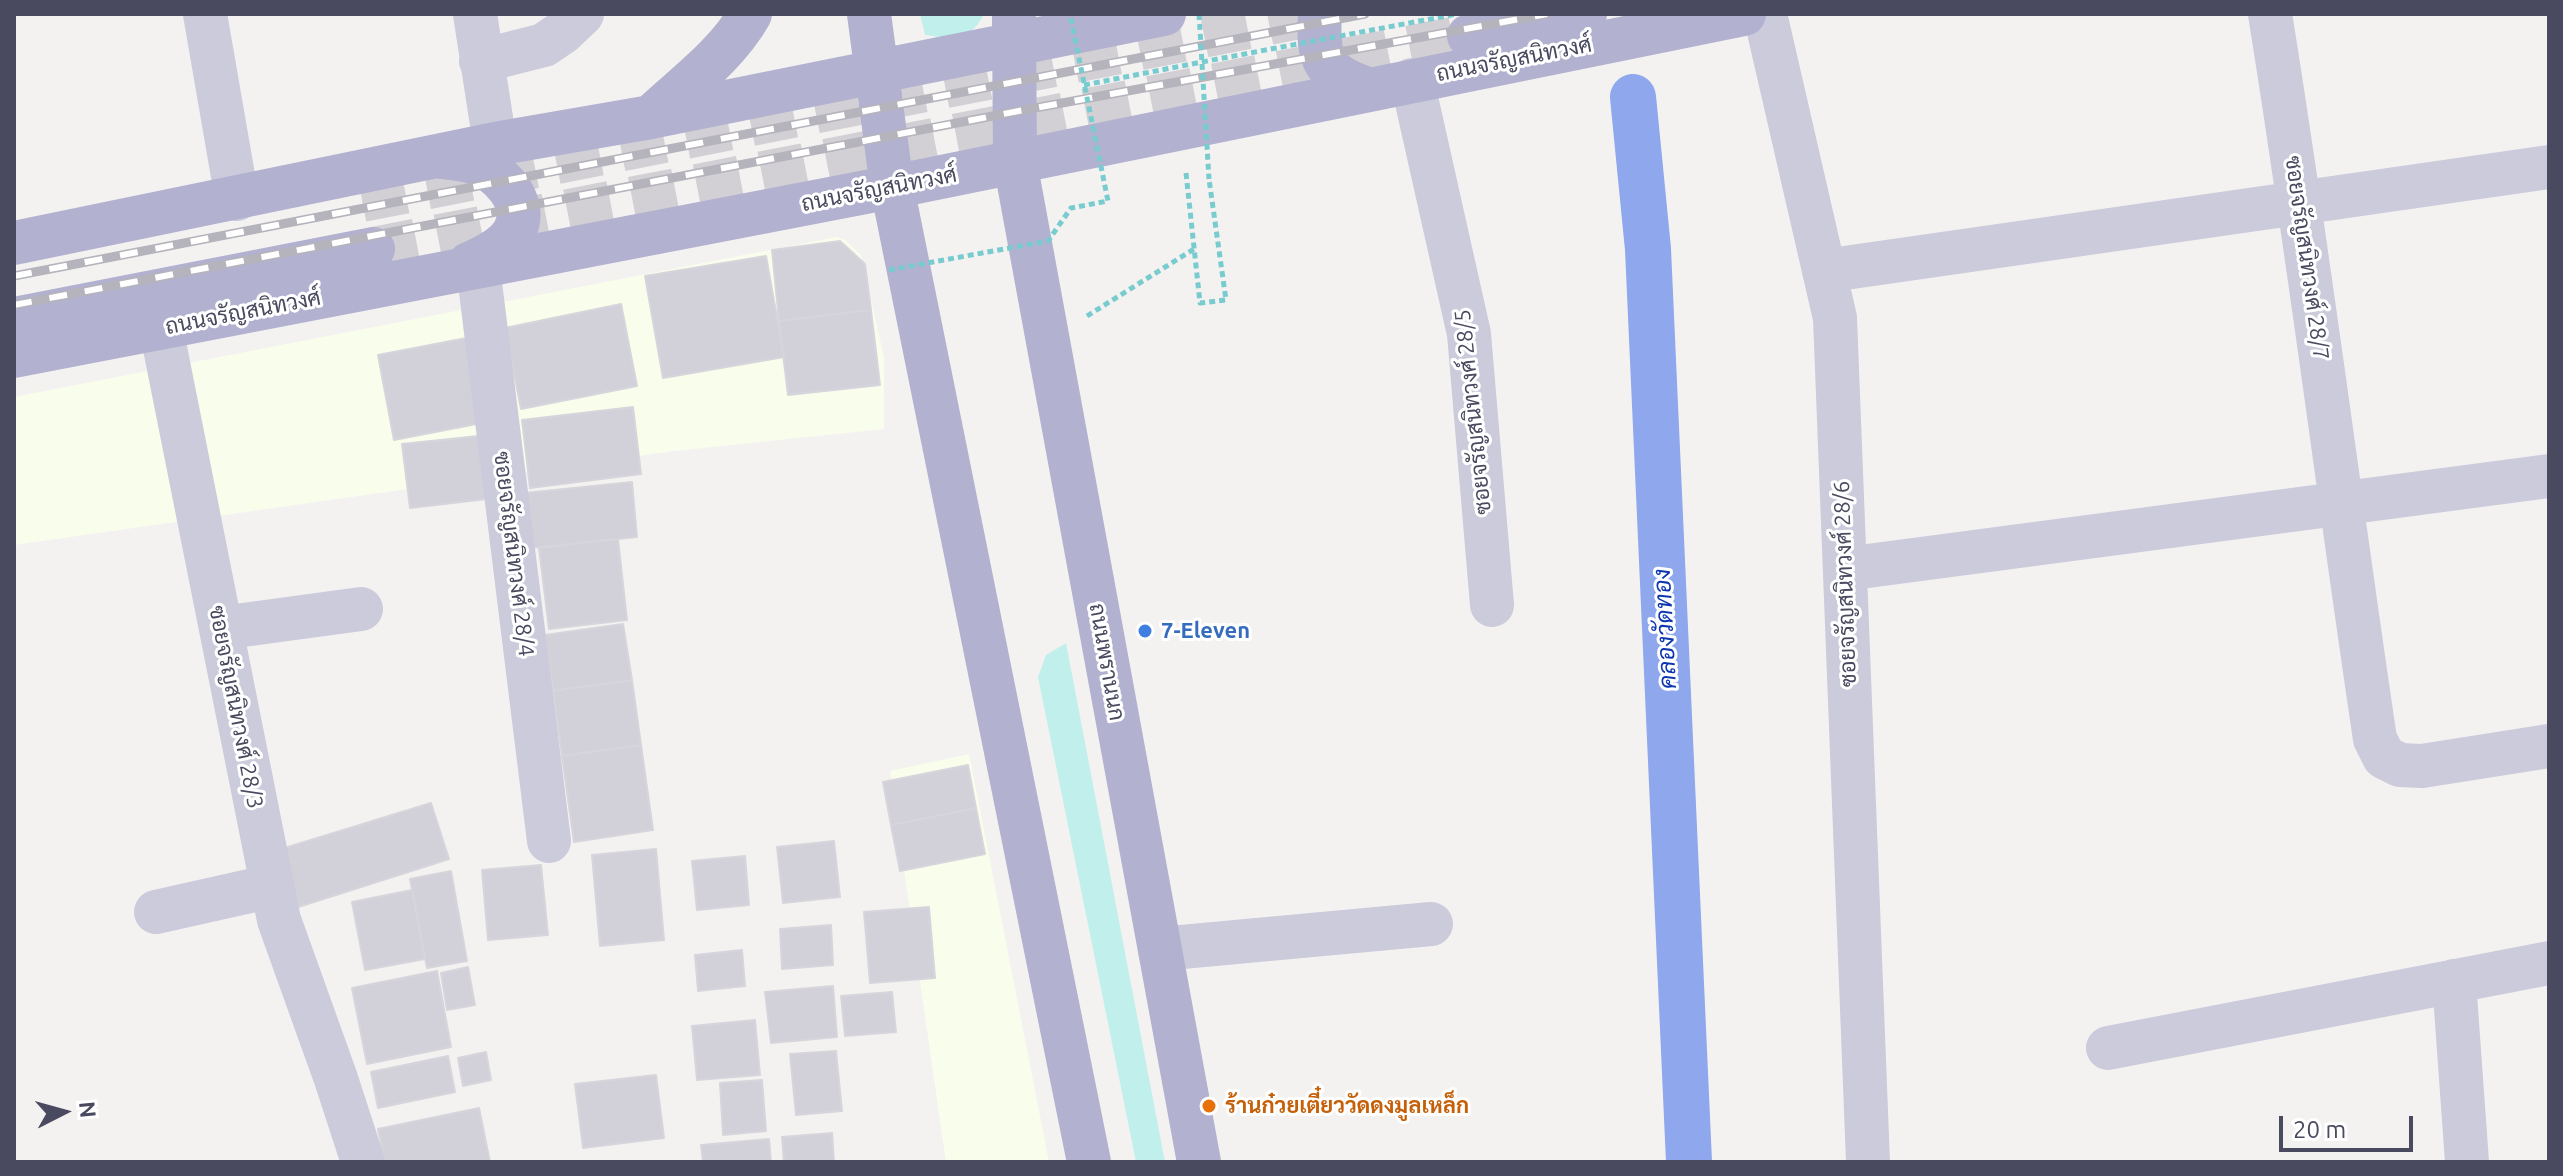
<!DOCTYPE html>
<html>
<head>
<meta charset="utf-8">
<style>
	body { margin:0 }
	#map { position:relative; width:2563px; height:1176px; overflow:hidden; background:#f4f2f1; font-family:Ubuntu,sans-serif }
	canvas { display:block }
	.frame { position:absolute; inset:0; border:16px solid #49495f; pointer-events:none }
	.north { position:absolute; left:24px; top:1072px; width:80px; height:80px; -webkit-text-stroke:6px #fff; paint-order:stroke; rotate:84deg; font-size:22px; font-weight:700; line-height:32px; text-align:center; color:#49495f }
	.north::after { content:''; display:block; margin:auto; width:28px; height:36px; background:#49495f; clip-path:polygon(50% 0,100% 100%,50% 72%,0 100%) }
	.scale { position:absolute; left:2279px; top:1116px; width:134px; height:36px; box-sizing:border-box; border:4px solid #49495f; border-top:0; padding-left:10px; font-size:24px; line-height:28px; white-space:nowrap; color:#49495f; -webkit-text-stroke:6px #fff; paint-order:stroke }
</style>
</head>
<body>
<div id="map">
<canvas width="2563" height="1176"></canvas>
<div class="frame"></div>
<div class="north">N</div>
<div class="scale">20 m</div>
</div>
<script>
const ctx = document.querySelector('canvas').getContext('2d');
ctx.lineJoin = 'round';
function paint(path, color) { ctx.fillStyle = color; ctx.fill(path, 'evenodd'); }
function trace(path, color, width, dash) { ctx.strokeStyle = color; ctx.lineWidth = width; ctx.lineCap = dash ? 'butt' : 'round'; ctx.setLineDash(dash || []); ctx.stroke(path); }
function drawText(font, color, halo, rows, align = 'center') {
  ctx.font = font + ' Ubuntu,Sarabun,sans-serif'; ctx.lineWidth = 6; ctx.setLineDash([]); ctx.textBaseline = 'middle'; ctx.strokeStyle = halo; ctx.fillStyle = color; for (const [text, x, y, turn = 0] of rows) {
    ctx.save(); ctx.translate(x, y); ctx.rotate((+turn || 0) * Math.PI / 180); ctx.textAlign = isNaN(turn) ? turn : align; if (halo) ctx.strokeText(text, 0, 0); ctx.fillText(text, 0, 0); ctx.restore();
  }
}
const commercial = new Path2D(`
	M837,237L845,240L861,255L884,358V429L674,451L14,545V397Z
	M969,754L1049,1162H946L890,771Z`);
const green = new Path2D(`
	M920,14H984C969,43 953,39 925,35Z
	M1066,643L1165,1162H1136L1038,677L1046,655Z`);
const canal = new Path2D(`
	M1633,97L1648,249L1689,1162`);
const building = new Path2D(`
	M840,241L865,264L871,310L779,321L772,250Z
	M766,256L784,357L663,378L645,276Z
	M621,304L637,386L521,409L505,328Z
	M871,310L880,385L788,395L779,321Z
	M477,336L492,421L394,440L378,355Z
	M633,407L641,474L530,488L522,420Z
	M488,435L495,498L410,508L402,444Z
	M632,482L637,537L530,548L525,493Z
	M618,539L627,620L549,629L539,548Z
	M623,624L632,680L553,691L545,635Z
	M632,680L641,745L562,756L553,691Z
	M641,745L653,830L574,842L562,756Z
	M968,765L976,808L891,825L883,782Z
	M431,803L449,859L292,909L275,851Z
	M976,808L985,854L900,871L891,825Z
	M834,841L840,897L783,903L777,847Z
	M656,849L664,940L600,946L592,855Z
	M745,856L749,905L697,910L692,861Z
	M541,865L548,935L488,940L482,870Z
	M451,871L467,961L427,968L410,879Z
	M412,890L425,959L365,970L352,902Z
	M929,907L935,978L870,983L864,912Z
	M831,925L833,965L782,969L780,929Z
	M742,950L745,986L698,991L695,955Z
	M468,967L475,1005L447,1010L441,973Z
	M437,971L451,1047L367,1064L352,988Z
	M833,986L837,1037L771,1043L765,992Z
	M892,992L896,1032L845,1036L841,996Z
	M755,1020L760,1075L697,1080L692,1026Z
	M836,1051L842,1111L796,1115L790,1054Z
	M486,1052L491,1080L463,1086L458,1058Z
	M448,1056L455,1092L378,1108L371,1072Z
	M656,1075L664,1138L583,1148L575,1084Z
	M762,1080L766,1131L723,1135L720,1083Z
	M479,1108L490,1162H385L378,1129Z
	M832,1133L834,1162H784L782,1137Z
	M769,1139L771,1162H703L701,1145Z`);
const majorTunnel = new Path2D(`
	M362,200L1315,14
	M373,249L1469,36`);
const path = new Path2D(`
	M1084,85L1202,62
	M1186,173L1200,303L1226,300L1209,179
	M1087,316L1194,249`);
const minor = new Path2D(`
	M205,14L237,199
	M475,14L495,144
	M1765,14L1835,318L1868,1162
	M2270,14C2309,255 2339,498 2375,739L2384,757L2400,765L2422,766L2549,746
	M481,61L544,45L563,32L582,14
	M1412,80L1469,334L1492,605
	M478,267L549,841
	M1824,271L2549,167
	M161,328L279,920L336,1079L363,1162
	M1845,569L2549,476
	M221,628L361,609
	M156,912L272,886
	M1160,949L1431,924
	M2454,981L2467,1162
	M2108,1048L2549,963`);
const major = new Path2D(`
	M869,14L892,187L1089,1162
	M1320,14C1317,60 1323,74 1368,89
	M1014,17L1015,162L1199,1162
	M1469,36L1585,14
	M651,117C685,85 727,55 750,14
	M442,157C452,158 463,159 473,162C499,171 529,201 515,230C507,247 485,257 469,264
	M14,243L495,144L651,117L1164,14
	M14,319L373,249
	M14,356L892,187L1744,14`);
const rail = new Path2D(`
	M14,276L1365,14
	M14,305L1024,110L1547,14`);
const pathBridge = new Path2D(`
	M1199,14L1209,179
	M1202,62L1457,14
	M889,270L1048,241L1071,208L1108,201L1070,14`);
const markers = [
	[1145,631,8,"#3f7fe0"],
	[1209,1106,8,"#e8710a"]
];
const streetNames = [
	["ถนนจรัญสนิทวงศ์",1514,59,-11],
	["ถนนจรัญสนิทวงศ์",879,189,-11],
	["ซอยจรัญสนิทวงศ์ 28/7",2307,258,82],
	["ถนนจรัญสนิทวงศ์",243,312,-11],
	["ซอยจรัญสนิทวงศ์ 28/5",1473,412,-96],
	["ซอยจรัญสนิทวงศ์ 28/4",514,554,83],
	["ซอยจรัญสนิทวงศ์ 28/6",1845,584,-92],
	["ถนนพรานนก",1107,662,80],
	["ซอยจรัญสนิทวงศ์ 28/3",236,707,79]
];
const shopNames = [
	["7-Eleven",1161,631]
];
const foodNames = [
	["ร้านก๋วยเตี๋ยววัดดงมูลเหล็ก",1225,1106]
];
const waterNames = [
	["คลองวัดทอง",1665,629,-93]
];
paint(commercial, '#f9fdec');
paint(green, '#c1f0ec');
trace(canal, '#8ea7ed', 46);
paint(building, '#d2d0d9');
trace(building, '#d7d5dc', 2);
trace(majorTunnel, '#d2d0d4', 44, [44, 22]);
trace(path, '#78cbcf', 5, [6, 4]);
trace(minor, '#cbcbdb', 44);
trace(major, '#b2b1d0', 44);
trace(rail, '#b5b3bb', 9);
trace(rail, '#fff', 6, [18]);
trace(pathBridge, '#78cbcf', 5, [6, 4]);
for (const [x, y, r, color] of markers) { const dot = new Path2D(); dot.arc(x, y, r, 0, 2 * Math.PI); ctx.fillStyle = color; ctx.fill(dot); trace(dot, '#fff', 3); }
drawText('22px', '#49495f', '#fff', streetNames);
drawText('bold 22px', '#366cbe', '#fff', shopNames, 'left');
drawText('bold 22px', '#c56008', '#fff', foodNames, 'left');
drawText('italic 24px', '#0c36af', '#fff', waterNames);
</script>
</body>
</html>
